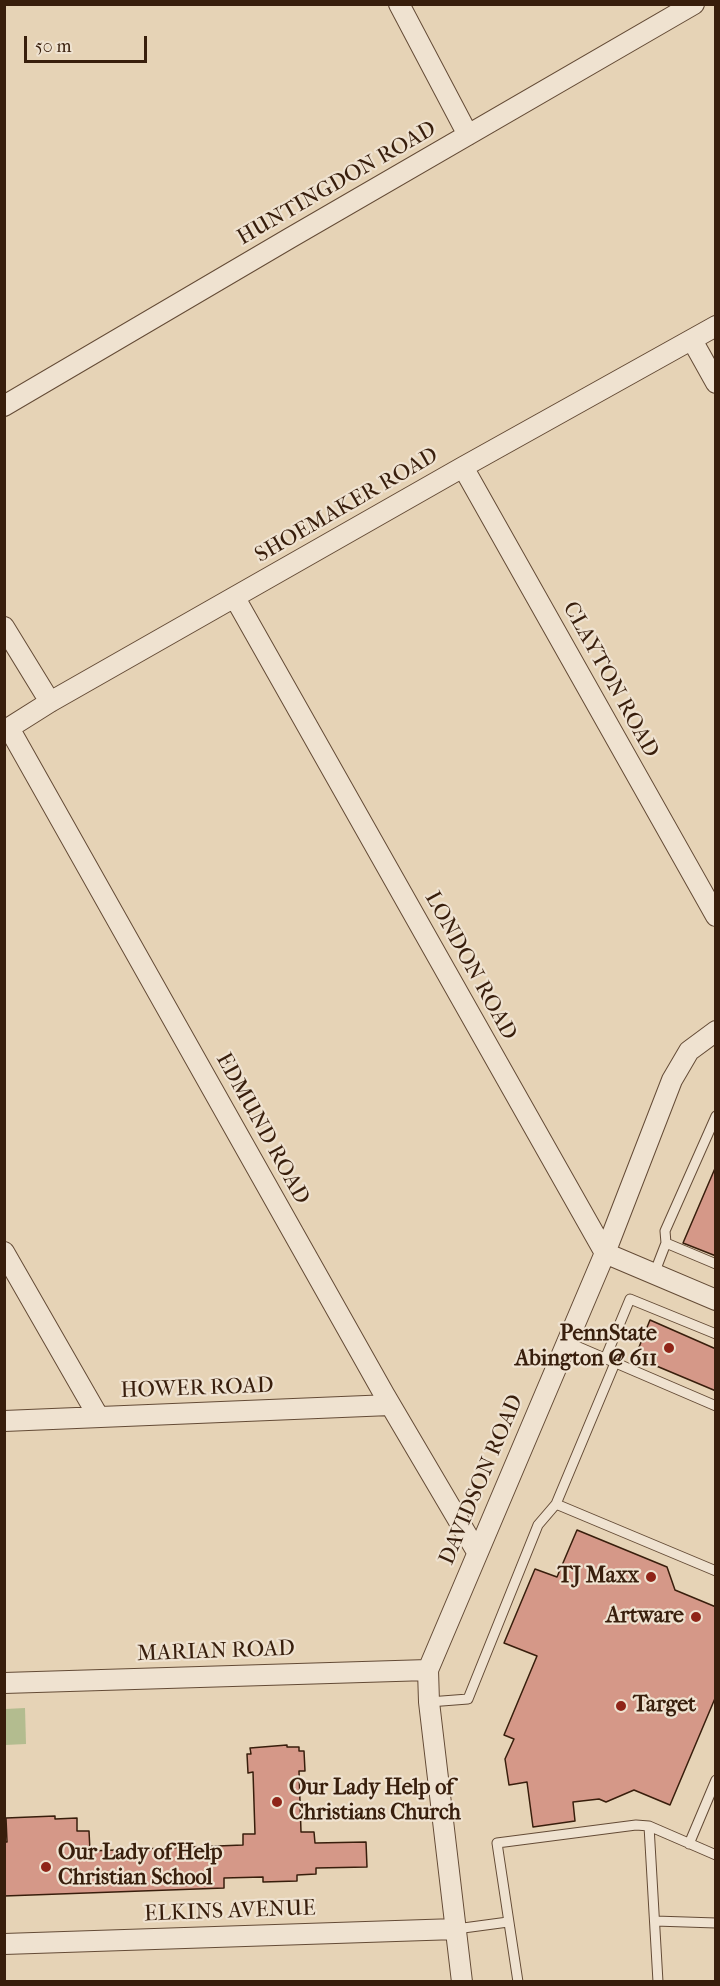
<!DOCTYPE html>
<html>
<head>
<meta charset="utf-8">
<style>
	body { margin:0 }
	#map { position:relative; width:720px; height:1986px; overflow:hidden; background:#e6d3b6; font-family:"IM FELL French Canon",serif }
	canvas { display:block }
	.frame { position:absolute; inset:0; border:6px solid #381e0c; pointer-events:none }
	.scale { position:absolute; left:24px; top:36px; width:123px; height:27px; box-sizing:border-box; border:3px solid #381e0c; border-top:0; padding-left:8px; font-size:18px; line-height:21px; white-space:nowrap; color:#381e0c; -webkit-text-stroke:4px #efe2d0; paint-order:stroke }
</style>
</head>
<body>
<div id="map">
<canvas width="720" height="1986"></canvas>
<div class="frame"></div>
<div class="scale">50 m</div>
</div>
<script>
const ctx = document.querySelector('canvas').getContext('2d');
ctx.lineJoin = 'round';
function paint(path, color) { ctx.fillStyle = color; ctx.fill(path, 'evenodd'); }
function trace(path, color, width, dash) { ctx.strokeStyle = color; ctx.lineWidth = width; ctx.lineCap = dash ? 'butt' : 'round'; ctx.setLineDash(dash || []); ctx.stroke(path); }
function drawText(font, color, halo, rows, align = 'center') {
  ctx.font = font + ' "IM FELL French Canon",serif'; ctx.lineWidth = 4.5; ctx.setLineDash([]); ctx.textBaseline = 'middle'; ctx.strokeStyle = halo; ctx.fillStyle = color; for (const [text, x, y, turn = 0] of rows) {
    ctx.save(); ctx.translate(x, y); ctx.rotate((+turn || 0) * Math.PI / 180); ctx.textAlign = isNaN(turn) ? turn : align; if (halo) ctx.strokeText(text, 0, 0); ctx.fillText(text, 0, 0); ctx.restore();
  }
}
const green = new Path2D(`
	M25,1708L26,1744L5,1745V1709Z`);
const building = new Path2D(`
	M716,1166V1256L683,1243Z
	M650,1320L716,1349V1391L635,1357Z
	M577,1530L667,1567L675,1590L716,1607V1696L670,1805L634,1790L606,1802L599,1799L573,1802L575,1821L533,1827L527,1782L509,1785L505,1759L514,1739L504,1735L537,1656L504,1643L535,1569L557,1577Z
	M287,1745V1747H299V1751H304L305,1771H299L301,1832H314L315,1843L366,1842L367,1867L316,1868V1874L297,1875V1881L263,1882V1877L224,1878V1888L4,1896V1842H7L6,1818L55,1816V1819L77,1818V1831H89L90,1851L243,1845V1834H255L253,1772L248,1773L247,1754H251L250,1748Z`);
const lane = new Path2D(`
	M666,1243L716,1264
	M654,1274L666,1243L665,1231L716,1116
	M567,1342L716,1406
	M605,1359L630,1299L716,1334
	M556,1504L615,1363
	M429,1702L468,1699L538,1525L556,1504L716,1571
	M649,1826L658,1982
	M689,1844L716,1780
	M655,1921L716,1923
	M456,1929L508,1922
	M518,1982L497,1843L636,1825L649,1826L716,1855`);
const street = new Path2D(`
	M399,4L468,135
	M692,340L716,383
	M4,406L290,238L694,4
	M463,467L716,916
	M235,598L605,1253L716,1300
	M4,627L50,702
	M9,728L384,1394L477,1552
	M4,731L50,702L463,467L716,326
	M4,1252L98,1416
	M4,1421L390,1405
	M4,1683L428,1670
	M4,1944L456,1929
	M462,1982L429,1702L428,1670L605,1253L672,1080L689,1051L716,1031`);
const markers = [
	[669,1348,6,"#8f2418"],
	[651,1577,6,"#8f2418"],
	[696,1617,6,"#8f2418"],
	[621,1706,6,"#8f2418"],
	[277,1802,6,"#8f2418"],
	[46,1867,6,"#8f2418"]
];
const streetNames = [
	["HUNTINGDON ROAD",337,184,-30],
	["SHOEMAKER ROAD",347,506,-30],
	["CLAYTON ROAD",610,680,61],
	["LONDON ROAD",470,966,61],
	["EDMUND ROAD",262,1129,61],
	["HOWER ROAD",197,1389,-2],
	["DAVIDSON ROAD",482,1480,-67],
	["MARIAN ROAD",216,1652,-2],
	["ELKINS AVENUE",230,1912,-2]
];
const poiNames = [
	["PennState",657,1335],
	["Abington @ 611",657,1360],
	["TJ Maxx",639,1577],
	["Artware",684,1617],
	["Target",633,1706,"left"],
	["Our Lady Help of",289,1789,"left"],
	["Christians Church",289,1814,"left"],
	["Our Lady of Help",58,1854,"left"],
	["Christian School",58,1879,"left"]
];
paint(green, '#b3bc8f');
paint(building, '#d59888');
trace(building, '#381e0c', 1.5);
trace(lane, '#644b36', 11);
trace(street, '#644b36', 22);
trace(lane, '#efe2d0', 9);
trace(street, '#efe2d0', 20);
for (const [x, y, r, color] of markers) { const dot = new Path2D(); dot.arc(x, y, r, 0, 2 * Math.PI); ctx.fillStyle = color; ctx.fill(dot); trace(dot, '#efe2d0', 2); }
drawText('22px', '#381e0c', '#efe2d0', streetNames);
drawText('bold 22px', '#381e0c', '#efe2d0', poiNames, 'right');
</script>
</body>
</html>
